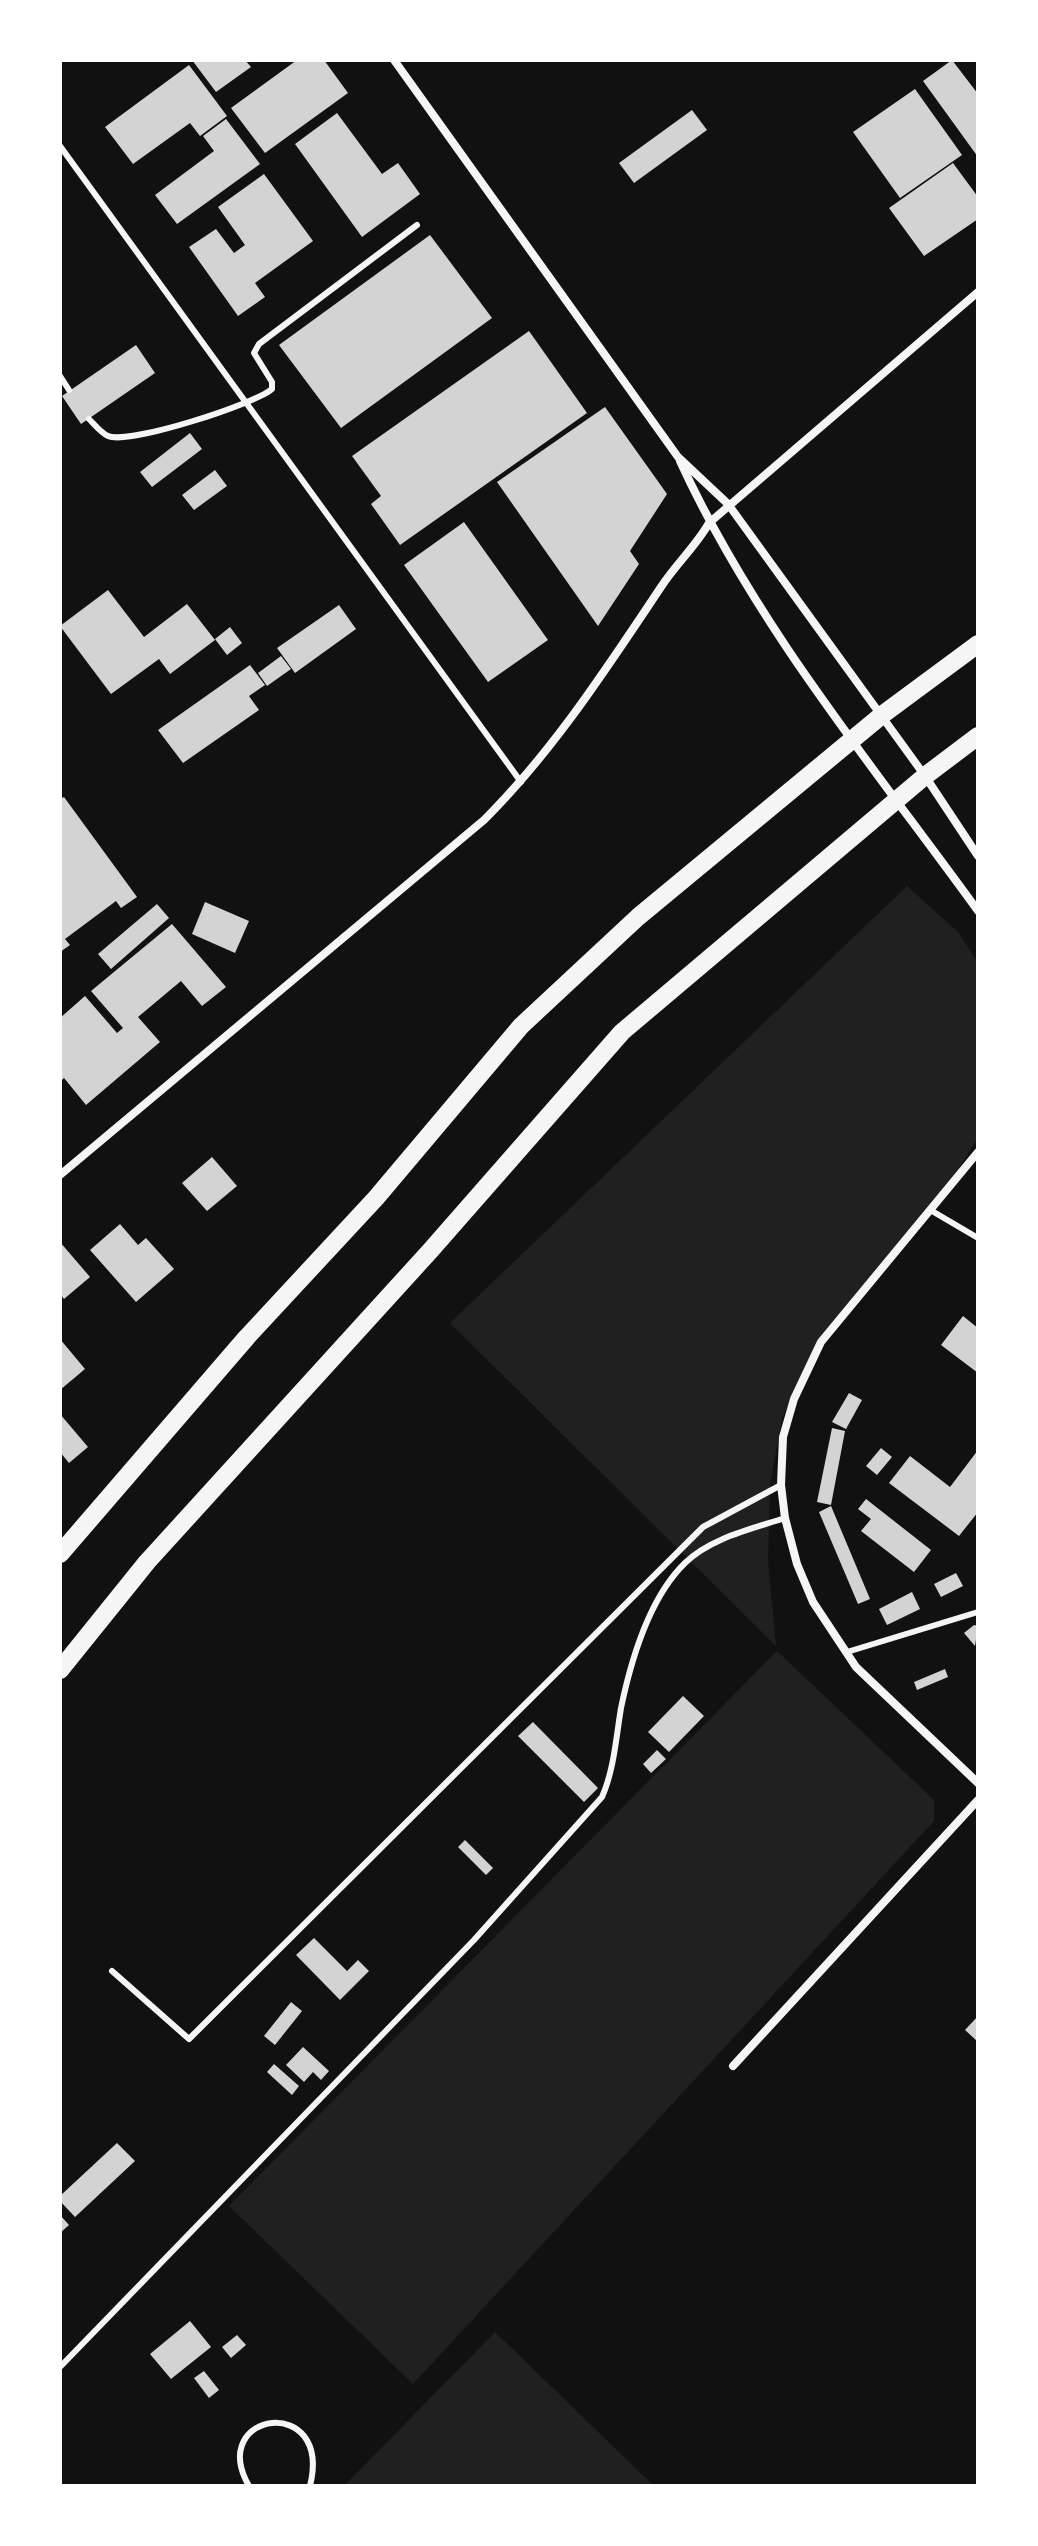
<!DOCTYPE html>
<html>
<head>
<meta charset="utf-8">
<style>
	body { margin:0 }
	#map { position:relative; width:1038px; height:2546px; overflow:hidden; background:#111; font-family:Barlow,sans-serif }
	canvas { display:block }
	.frame { position:absolute; inset:0; border:62px solid #fff; pointer-events:none }
</style>
</head>
<body>
<div id="map">
<canvas width="1038" height="2546"></canvas>
<div class="frame"></div>
</div>
<script>
const ctx = document.querySelector('canvas').getContext('2d');
ctx.lineJoin = 'round';
function paint(path, color) { ctx.fillStyle = color; ctx.fill(path, 'evenodd'); }
function trace(path, color, width, dash) { ctx.strokeStyle = color; ctx.lineWidth = width; ctx.lineCap = dash ? 'butt' : 'round'; ctx.setLineDash(dash || []); ctx.stroke(path); }
const green = new Path2D(`
	M907,886L958,932L978,963V1138L956,1173L805,1369L782,1419L770,1484L768,1560L776,1646L450,1323Z
	M777,1651L934,1800V1821L413,2384L229,2206Z
	M495,2332L654,2486H344Z`);
const building = new Path2D(`
	M192,60H245L251,67L216,92Z
	M297,60H324L348,93L265,153L231,108Z
	M952,60L978,94V157L923,81Z
	M189,65L227,116L200,136L190,123L133,164L105,127Z
	M915,89L962,155L900,198L853,132Z
	M692,110L707,130L634,183L619,163Z
	M337,113L382,174L398,163L420,194L362,237L295,144Z
	M226,119L260,164L177,224L155,195L214,151L203,136Z
	M953,163L978,197V219L924,256L889,208Z
	M264,174L313,241L255,283L265,297L238,316L189,247L216,229L234,253L245,245L218,207Z
	M430,235L492,318L341,428L279,345Z
	M529,331L587,413L400,545L371,504L381,496L352,456Z
	M136,345L155,373L81,424L62,396Z
	M605,407L667,494L630,551L639,564L598,626L497,482Z
	M190,433L202,449L152,487L140,472Z
	M215,470L227,486L194,510L182,495Z
	M464,522L548,640L488,682L404,565Z
	M108,590L144,637L187,604L215,640L170,674L159,659L111,694L60,626Z
	M339,605L356,629L295,673L277,648Z
	M230,627L242,643L227,655L215,639Z
	M281,656L291,669L267,686L258,673Z
	M250,665L265,685L249,696L259,710L183,763L158,730Z
	M64,797L137,897L121,908L116,901L65,939L70,945L60,952V799Z
	M205,902L249,921L235,953L192,934Z
	M157,904L169,918L111,969L98,954Z
	M172,924L226,987L202,1006L181,981L138,1017L160,1042L86,1105L64,1078L60,1082V1018L85,996L117,1033L123,1028L91,991Z
	M212,1157L237,1186L207,1211L182,1183Z
	M120,1224L138,1245L146,1238L174,1269L136,1302L90,1250Z
	M60,1242L90,1277L64,1299L60,1294Z
	M963,1316L978,1328V1373L941,1345Z
	M60,1339L85,1369L60,1390Z
	M849,1393L862,1400L846,1429L832,1422Z
	M60,1414L88,1447L69,1463L60,1452Z
	M832,1428L845,1431L831,1505L817,1502Z
	M881,1448L892,1457L877,1475L866,1466Z
	M978,1450V1512L959,1536L889,1483L910,1456L950,1487Z
	M866,1499L931,1550L914,1572L861,1531L871,1519L858,1509Z
	M831,1506L870,1599L858,1604L819,1512Z
	M956,1573L963,1586L941,1597L934,1584Z
	M912,1592L920,1609L887,1625L879,1609Z
	M974,1625L978,1626L975,1646L964,1633Z
	M945,1669L948,1677L917,1690L914,1682Z
	M683,1696L704,1716L669,1752L648,1732Z
	M533,1722L598,1788L584,1802L518,1736Z
	M657,1750L666,1759L651,1773L643,1764Z
	M465,1840L493,1868L486,1875L458,1847Z
	M314,1938L347,1971L358,1960L369,1971L340,2000L296,1955Z
	M291,2002L302,2011L275,2045L264,2036Z
	M978,2016V2042L965,2030Z
	M303,2047L329,2071L321,2080L313,2072L304,2082L286,2065Z
	M274,2064L299,2086L292,2095L267,2072Z
	M117,2143L135,2161L75,2217L60,2201V2196Z
	M60,2215L69,2225L60,2233Z
	M190,2321L211,2347L171,2379L150,2354Z
	M237,2335L246,2345L231,2358L222,2347Z
	M204,2371L219,2390L209,2398L194,2378Z`);
const service = new Path2D(`
	M60,146L521,782
	M60,376L69,390
	M89,419C94,424 101,433 108,436C129,445 255,404 272,389V382L254,353L259,344L417,225
	M932,1211L978,1238
	M847,1652L978,1612
	M112,1971L189,2039L703,1527L781,1485
	M60,2367L474,1940L602,1797C614,1770 616,1738 621,1708C631,1660 649,1598 685,1563C710,1538 752,1529 785,1518
	M249,2486C206,2411 333,2393 310,2486`);
const minor = new Path2D(`
	M394,60L678,457L728,504L925,776L978,856
	M680,461C755,624 873,766 978,911
	M978,1152L821,1342L794,1399L783,1437L781,1485L785,1518L797,1564L813,1602L856,1667L978,1783
	M60,1175L484,820C554,750 606,669 661,587C676,564 696,546 709,523L978,292
	M733,2066L978,1800`);
const primary = new Path2D(`
	M60,1554L247,1337L376,1198L521,1026L638,917L882,715L978,644
	M60,1670L147,1562L430,1251L622,1032L925,776L978,736`);
paint(green, '#202020');
paint(building, '#d3d3d3');
trace(service, '#f5f5f5', 6);
trace(minor, '#f5f5f5', 8);
trace(primary, '#f5f5f5', 18);
</script>
</body>
</html>
